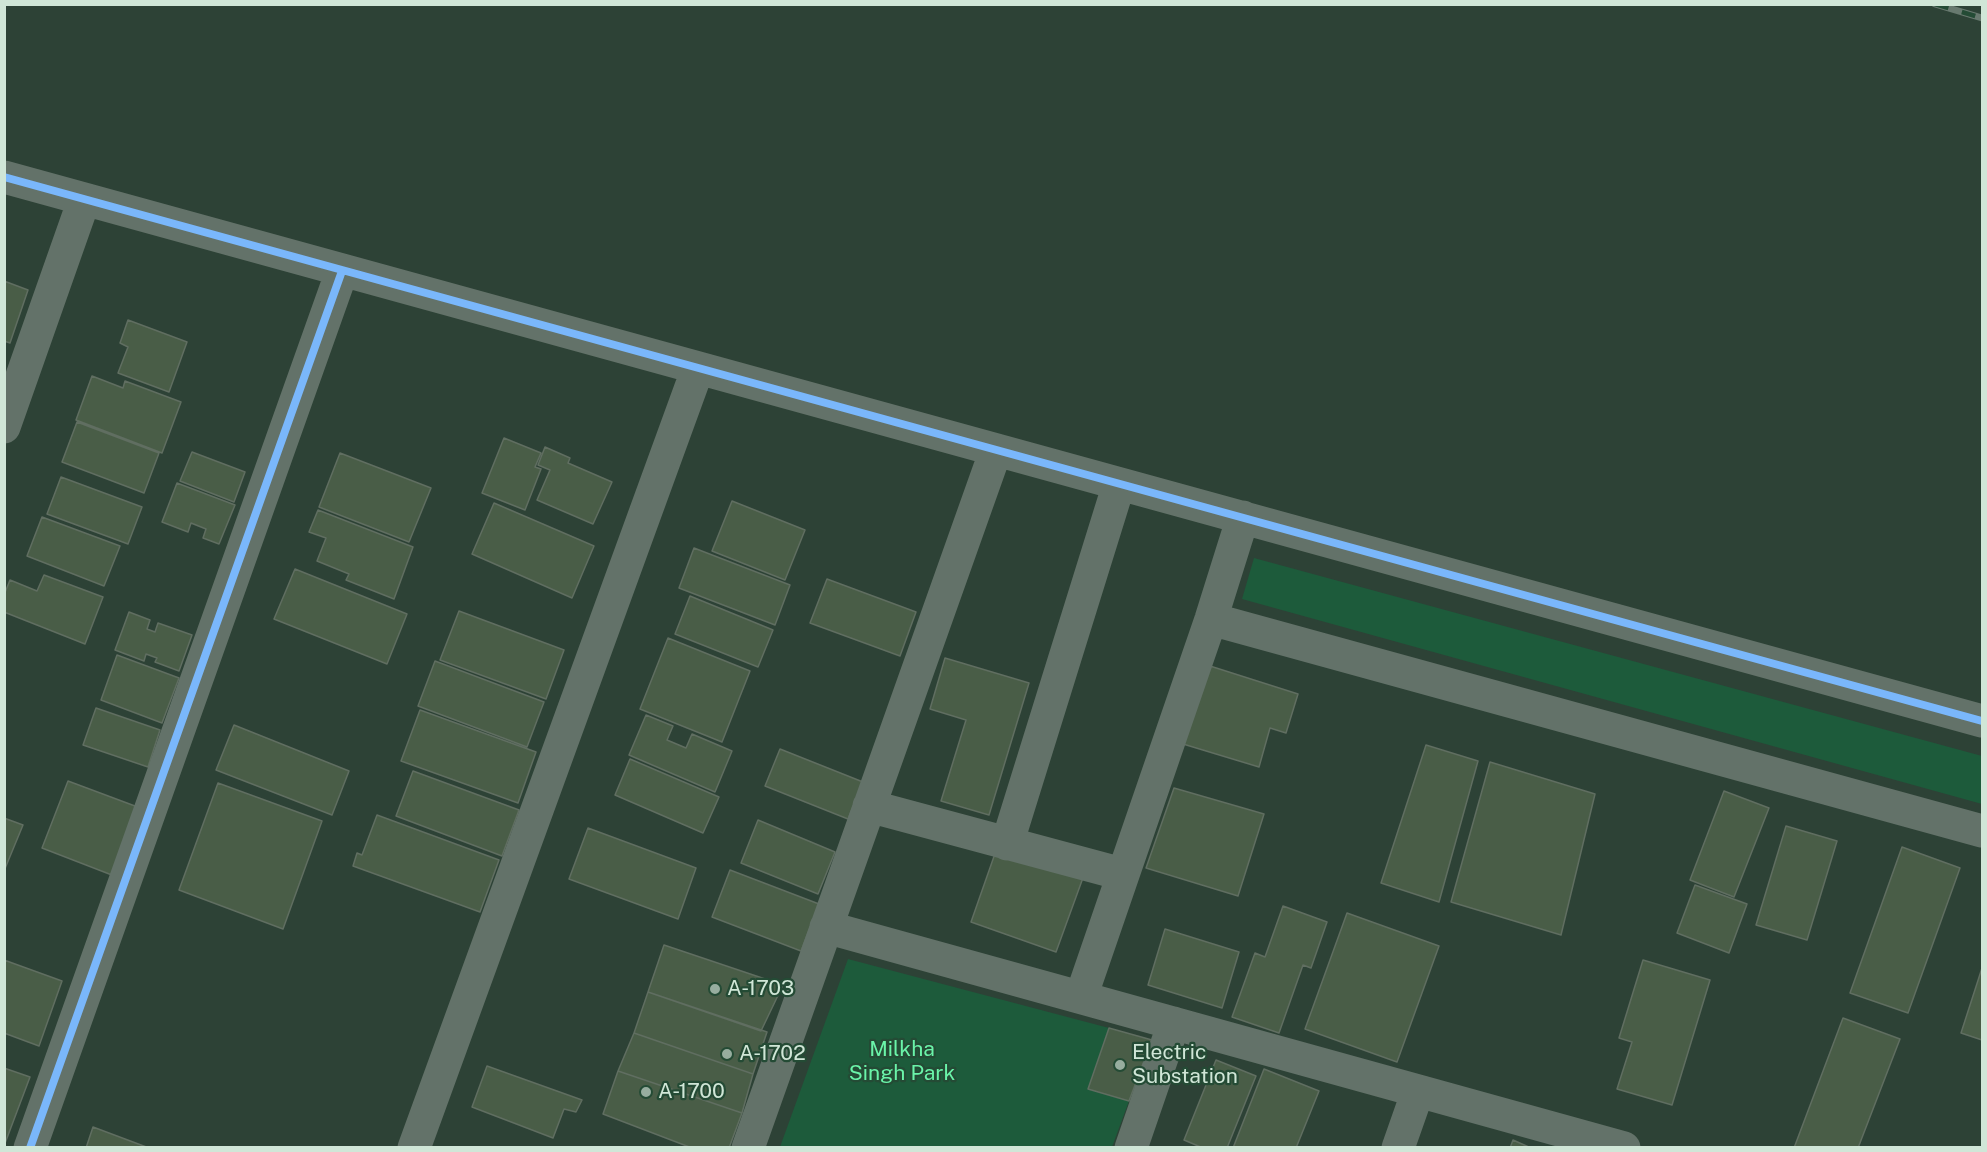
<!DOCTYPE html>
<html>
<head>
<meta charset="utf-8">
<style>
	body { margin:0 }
	#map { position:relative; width:1987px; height:1152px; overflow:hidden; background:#2d4236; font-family:"Public Sans",sans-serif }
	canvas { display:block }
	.frame { position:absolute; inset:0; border:6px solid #d0e6d7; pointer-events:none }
</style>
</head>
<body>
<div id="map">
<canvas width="1987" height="1152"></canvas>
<div class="frame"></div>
</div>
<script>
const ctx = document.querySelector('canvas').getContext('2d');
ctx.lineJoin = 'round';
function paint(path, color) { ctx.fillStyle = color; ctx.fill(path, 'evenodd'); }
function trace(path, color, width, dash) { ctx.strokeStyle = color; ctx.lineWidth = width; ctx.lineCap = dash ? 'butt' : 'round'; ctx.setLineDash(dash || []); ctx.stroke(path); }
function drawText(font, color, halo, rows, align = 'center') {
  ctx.font = font + ' "Public Sans",sans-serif'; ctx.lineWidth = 4.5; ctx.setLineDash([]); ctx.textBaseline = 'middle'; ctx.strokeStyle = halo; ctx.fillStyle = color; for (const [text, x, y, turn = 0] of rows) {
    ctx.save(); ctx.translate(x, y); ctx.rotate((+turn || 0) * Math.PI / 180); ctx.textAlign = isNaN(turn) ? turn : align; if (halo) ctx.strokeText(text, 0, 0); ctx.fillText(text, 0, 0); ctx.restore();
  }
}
const green = new Path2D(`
	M1254,558L1982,756V804L1242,599Z
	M848,959L1109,1028L1088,1089L1129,1101L1112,1147H780Z`);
const building = new Path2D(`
	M4,281L28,290L10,343L4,341Z
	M128,320L187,342L169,392L118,373L128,347L120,343Z
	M92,376L123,388L125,381L181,402L162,453L76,420Z
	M77,422L159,453L144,493L62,462Z
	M504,438L541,453L535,467L541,469L525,510L482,493Z
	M545,447L570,458L568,463L612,482L593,524L537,500L550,470L538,465Z
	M192,452L245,472L234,502L180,481Z
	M340,453L431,488L409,542L319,507Z
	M61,477L142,507L128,544L47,514Z
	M177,483L235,505L219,544L203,538L206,529L191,523L188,532L162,522Z
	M732,501L805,530L785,580L712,551Z
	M494,503L594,546L572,598L472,554Z
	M318,510L413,547L394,599L346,580L349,574L317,561L326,538L309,532Z
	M42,517L120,546L104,586L27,556Z
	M694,548L790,585L775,625L679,588Z
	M295,569L407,614L387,664L274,619Z
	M44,575L103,597L85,644L4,612V595L10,580L37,591Z
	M827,579L916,612L900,656L810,623Z
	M690,596L773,630L758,667L675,634Z
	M459,611L564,650L546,699L440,660Z
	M129,612L150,620L147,629L155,632L158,623L192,635L179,671L155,662L157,658L146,654L144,661L115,650Z
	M668,638L750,671L722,742L640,709Z
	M117,655L179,678L162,723L101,700Z
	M945,658L1029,683L989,815L941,801L966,720L930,709Z
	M435,661L544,702L527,747L418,706Z
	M1210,666L1298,694L1286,733L1270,728L1259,767L1183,744Z
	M96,708L160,730L148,767L83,745Z
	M420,710L536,752L518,803L401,761Z
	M646,715L673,726L667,740L686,748L692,734L732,751L715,792L629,755Z
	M234,725L349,771L332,815L216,770Z
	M1426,745L1478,761L1439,902L1381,883Z
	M780,749L863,782L848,819L765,786Z
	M630,759L719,797L703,833L615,795Z
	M1490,762L1595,794L1561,935L1451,902Z
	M413,771L519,810L502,856L396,816Z
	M68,781L143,809L117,877L42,848Z
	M218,783L322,821L283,929L179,890Z
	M1174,788L1264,814L1238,896L1146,868Z
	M1724,791L1769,808L1734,897L1690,880Z
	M377,815L499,860L480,912L353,866L357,853L362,855Z
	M4,818L23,825L4,871Z
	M758,820L835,852L818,894L741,863Z
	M1786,826L1837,841L1807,940L1756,925Z
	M588,828L696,868L678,919L569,879Z
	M998,845L1084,875L1056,952L971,922Z
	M1902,847L1960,868L1908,1013L1850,993Z
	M730,870L819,904L801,951L712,917Z
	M1695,885L1747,904L1729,953L1677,933Z
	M1283,906L1327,922L1311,968L1303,965L1279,1033L1232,1017L1255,953L1265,957Z
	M1347,913L1439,946L1397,1062L1305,1029Z
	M1165,929L1239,952L1222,1008L1148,985Z
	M664,945L783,985L761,1031L648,992Z
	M4,960L62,981L39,1046L4,1033Z
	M1643,960L1710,980L1672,1105L1617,1089L1632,1042L1619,1038Z
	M1982,968V1040L1961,1033Z
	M648,992L767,1032L753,1074L634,1033Z
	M1843,1018L1900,1039L1858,1148H1794Z
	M1109,1028L1152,1040L1129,1101L1088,1089Z
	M634,1033L753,1074L742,1113L618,1071Z
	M1216,1060L1256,1076L1227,1148H1203L1184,1140Z
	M487,1066L582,1100L576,1112L564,1109L553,1138L472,1107Z
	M4,1068L30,1077L4,1146Z
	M1264,1069L1319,1091L1296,1148H1233Z
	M618,1071L742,1113L729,1148H692L603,1114Z
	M93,1127L149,1148H86Z
	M1513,1140L1531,1148H1510Z`);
const minor = new Path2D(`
	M4,177L1982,721
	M4,427L84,200
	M1211,619L1982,831
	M869,806L1122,874
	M1007,844L1119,484
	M826,927L1624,1148
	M1081,997L1211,619L1243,517
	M30,1148L342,271
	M414,1148L698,368
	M748,1148L996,450
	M1131,1148L1174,1023
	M1398,1148L1418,1091`);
const rail = new Path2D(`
	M1935,4L1982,18`);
const cycleway = new Path2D(`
	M4,177L1982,721
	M30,1148L342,271`);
const markers = [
	[715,989,6,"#97ad9f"],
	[727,1054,6,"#97ad9f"],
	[1120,1065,6,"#97ad9f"],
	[646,1092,6,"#97ad9f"]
];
const poiNames = [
	["A-1703",727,989],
	["Electric",1132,1053],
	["Substation",1132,1077],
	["A-1702",739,1054],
	["A-1700",658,1092]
];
const parkNames = [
	["Milkha",902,1050],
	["Singh Park",902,1074]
];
paint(green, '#1d5b3b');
paint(building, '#495d47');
trace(building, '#606e61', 1.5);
trace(minor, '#637269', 33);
trace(rail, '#68796f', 7);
trace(rail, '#244b35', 4.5, [14]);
trace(cycleway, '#7ab7fb', 8);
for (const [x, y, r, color] of markers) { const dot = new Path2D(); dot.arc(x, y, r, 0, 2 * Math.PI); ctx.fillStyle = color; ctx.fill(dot); trace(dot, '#244b35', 2); }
drawText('21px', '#d0e6d7', '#244b35', poiNames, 'left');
drawText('21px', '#6af4a9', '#244b35', parkNames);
</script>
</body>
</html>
